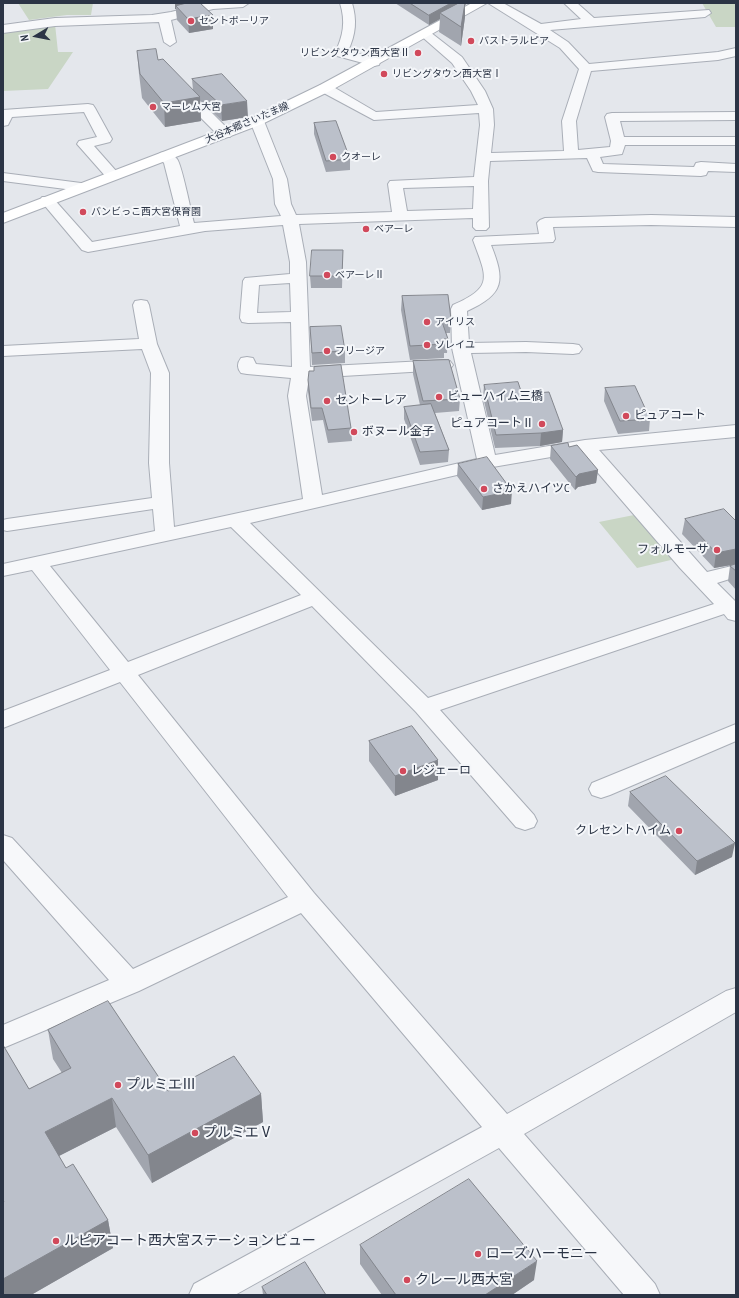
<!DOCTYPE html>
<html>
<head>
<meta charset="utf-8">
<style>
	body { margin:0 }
	#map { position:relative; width:739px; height:1298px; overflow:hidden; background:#e4e7ec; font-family:"PT Sans Narrow",sans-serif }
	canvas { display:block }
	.frame { position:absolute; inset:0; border:4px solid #2b3445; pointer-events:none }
	.north { position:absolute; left:16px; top:16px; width:40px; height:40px; -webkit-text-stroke:3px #f4f6f9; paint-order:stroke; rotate:260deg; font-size:11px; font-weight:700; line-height:16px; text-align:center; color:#2b3445 }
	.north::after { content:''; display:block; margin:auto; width:14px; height:18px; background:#2b3445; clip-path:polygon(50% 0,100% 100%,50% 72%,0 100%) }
</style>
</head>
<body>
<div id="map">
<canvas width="739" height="1298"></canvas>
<div class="frame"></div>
<div class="north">N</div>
</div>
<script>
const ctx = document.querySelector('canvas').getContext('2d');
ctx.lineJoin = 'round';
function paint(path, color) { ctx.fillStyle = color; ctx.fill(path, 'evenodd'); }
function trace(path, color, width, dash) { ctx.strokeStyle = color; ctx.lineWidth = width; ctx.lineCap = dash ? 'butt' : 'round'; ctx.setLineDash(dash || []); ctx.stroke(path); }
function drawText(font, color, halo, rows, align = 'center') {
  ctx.font = font + ' "PT Sans Narrow","Noto Sans JP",sans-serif'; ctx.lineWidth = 4; ctx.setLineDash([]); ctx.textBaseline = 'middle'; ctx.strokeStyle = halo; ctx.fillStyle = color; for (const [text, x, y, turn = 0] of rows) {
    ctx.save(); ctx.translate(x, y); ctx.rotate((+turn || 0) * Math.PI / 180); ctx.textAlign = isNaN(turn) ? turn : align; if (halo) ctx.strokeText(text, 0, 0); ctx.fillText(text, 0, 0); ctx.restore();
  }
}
const green = new Path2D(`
	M18,3H93L91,15H67L29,20Z
	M702,3H736V27H716Z
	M55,24L58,52H73L48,89L3,91V32Z
	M634,515L675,559L637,568L599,522Z`);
const street = new Path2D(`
	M207,3H249L243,7L213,9L171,20L176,42L170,46L164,42L159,22L55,26L3,33V25L55,18L152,15L171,12Z
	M340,3H352C357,20 356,34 348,51L379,59L380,62L379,65L374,66L337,56L335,53C343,36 346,22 340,3Z
	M488,3H503L541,24L581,19L564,3H577L594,18L709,10L711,13L705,17L550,30L568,42L589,64L718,52L736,48V56L718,60L591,71L576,121L578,150L610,147L611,141L605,117L607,114L612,113L736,112V120L620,121L624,137H736V145H625L622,154L600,157L603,164L694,167L696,163L701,162L736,164V172L708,171L706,175L701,176L598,172L593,171L587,158L490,161L488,181L489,227L486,230H476L473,227V218L299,224L306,262L310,367L444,360L450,361L453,365L450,369L444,370L309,378L306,396L322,495L477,459L452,348L451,309L453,305C494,287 487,278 473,240L475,237L539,234L537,223L540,220L545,218L651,215L736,217V227L651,225L553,227L555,239L553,242L491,245C505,280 505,294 467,311L469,343L526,342L573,344L579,345L582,349L579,353L573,354L526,352L471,353L495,455L585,440L736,425V437L599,450L707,572L736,565V577L717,583L736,602V621L728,619L724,614L440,710L534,815L537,821L534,827L525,830L516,827L416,712L312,606L138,675L314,893L507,1114L726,991L736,988V1012L524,1134L655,1284L660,1295H624L499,1148L235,1295H189L194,1284L482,1127L301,913L139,991L3,1048V1025L109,980L3,860V835L12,838L133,969L288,897L120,682L3,728V711L110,670L32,570L3,576V564L155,531L153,509L7,531L3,530V520L7,519L152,498L149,463L151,373L142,349L3,356V346L139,339L133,305L135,301L141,300L147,301L149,305L157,344L169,373V463L174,527L303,499L288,396L291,378L247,374L241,373C237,368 237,363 241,358L247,357L253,358L256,364L292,367L291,322L248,323L242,322L240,318L243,281L245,278L290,274V262L283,225L205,231L88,252L82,250L40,200L42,197H52L92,242L180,226L164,163L158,156L160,153C167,151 172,153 177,159C182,165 191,212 194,223L281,216L275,204L273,179L250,121L252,118H262L264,121L287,179L291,204L296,215L392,212L388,184L390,181L474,177L480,125L479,113L374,120L320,91L318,88L320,85H330L376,112L478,105L471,91L452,63L420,35L426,31L430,32L462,57L485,91L493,109L494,125L491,153L564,151L562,121L579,69L560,48ZM474,186L473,209L407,211L403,188ZM290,283L291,312L257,313L259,285ZM580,452L680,568L714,604L428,698L250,523L487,468ZM231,527L301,595L128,662L50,566Z
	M180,85L185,86L230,131L232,134L230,137H220L175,92L173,89L175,86Z
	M88,104L93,105L95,108L112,139L110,142L94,146L117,172L119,175L117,178H107L77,144L79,141L97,137L84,112L12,117L8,125L3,126V110Z
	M3,173L81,183L86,184L88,187L86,190L81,191L3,181Z
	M736,724V741L610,795L601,798L592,795L589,789L592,783Z`);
const secondary = new Path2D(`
	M472,3H487L330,91L262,124L3,223V213L252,118L320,85Z`);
const wall = new Path2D(`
	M175,3H200L213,29L189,33L177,20Z
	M395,3H467L465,5V17L461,46L439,32L440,19L429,25Z
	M137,51L158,60L193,90L192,79L248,117L222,121L200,100L201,121L165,127L142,98L139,74Z
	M314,123L350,159V170L326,172L314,134Z
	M343,250L342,288H311L310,276Z
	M402,296L451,319L450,333H446L448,339L447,353H444V358L410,360L401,310Z
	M310,327L345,351V363L312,365Z
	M413,361L460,399L459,411L435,413L449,450L448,462L420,465L404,419V407L420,405L413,374Z
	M314,367L351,428L352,441L328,443L323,420L312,421L308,392V380L314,371Z
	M484,385L522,394L563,430L562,442L540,446L495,448L483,397Z
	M605,388L650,419L649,431L618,434L604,401Z
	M551,446L569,447L598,470L596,483L578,487L575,490L550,459Z
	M458,464L511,504L482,510L457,476Z
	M685,519L736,521V590L728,581L730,566L733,565L714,568L682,534Z
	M369,741L438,780L395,796L369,761Z
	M630,792L732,857L695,875L628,806Z
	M48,1030L168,1091L261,1094L263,1122L152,1183L116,1127L59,1156L66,1168L108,1220L113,1248L31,1295H3V1045L29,1089L62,1073L53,1059Z
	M360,1245L534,1280L512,1295H382L360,1264Z
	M262,1287L326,1295H263Z`);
const shadedWall = new Path2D(`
	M175,3H190L176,6V9H175Z
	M451,3H467L465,5V17L461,46V27L440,13V19L429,25V15Z
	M213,15V29L189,33L188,19Z
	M200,97L201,121L165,127L164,103Z
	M247,101L248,117L222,121L221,105Z
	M563,430L562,442L540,446L541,433Z
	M598,470L596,483L578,487L575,490L576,477L579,474Z
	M512,491L511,504L482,510L483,497Z
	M736,549V564L714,568L716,553Z
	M438,760V780L395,796V776Z
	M735,843L732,857L695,875L697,861Z
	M261,1094L263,1122L152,1183L148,1155Z
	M112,1098L116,1127L51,1160L45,1132Z
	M108,1220L113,1248L31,1295H3V1279Z
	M537,1261L534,1280L512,1295H485Z`);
const building = new Path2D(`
	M187,3H200L213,15L188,19L176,6Z
	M410,3H451L429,15Z
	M459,3H465L461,27L440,13Z
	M156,49L158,60L163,59L200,97L164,103L140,74L137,51Z
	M222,74L247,101L221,105L192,79Z
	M336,121L350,159L326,161L314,123Z
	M312,250H343L342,276H310Z
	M448,295L451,319H441L448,339H444L445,344L410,346L402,296Z
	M341,326L345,351L312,353L310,327Z
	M449,360L460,399L423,401L413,361Z
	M341,365L351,428L328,430L322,408H311L308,380L309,371H314V367Z
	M518,382L522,394L549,392L563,430L541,433L496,435L484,385Z
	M635,386L650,419L620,421L605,388Z
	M431,404L449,450L420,452L404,407Z
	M568,443L569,447L577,445L598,470L579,474L576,477L551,446Z
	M487,457L512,491L483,497L458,464Z
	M724,509L736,521V549L716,553L685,519Z
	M736,564V571L730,566Z
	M412,726L438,760L395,776L369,741Z
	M666,776L735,843L697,861L630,792Z
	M108,1001L168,1091L234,1056L261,1094L148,1155L112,1098L45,1132L66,1168L73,1164L108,1220L3,1279V1202H4L3,1200V1045L29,1089L71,1068L48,1030Z
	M469,1179L537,1261L485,1295H396L360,1245Z
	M305,1262L326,1295H267L262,1287Z`);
const markers = [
	[191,21,4,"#d1495b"],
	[471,41,4,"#d1495b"],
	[418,53,4,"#d1495b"],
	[384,74,4,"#d1495b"],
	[153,107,4,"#d1495b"],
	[333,157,4,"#d1495b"],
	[83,212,4,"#d1495b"],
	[366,229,4,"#d1495b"],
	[327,275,4,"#d1495b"],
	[427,322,4,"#d1495b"],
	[427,345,4,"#d1495b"],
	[327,351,4,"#d1495b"],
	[439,397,4,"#d1495b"],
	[327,401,4,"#d1495b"],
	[626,416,4,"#d1495b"],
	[542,424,4,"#d1495b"],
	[354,432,4,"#d1495b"],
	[484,489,4,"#d1495b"],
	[717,550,4,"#d1495b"],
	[403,771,4,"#d1495b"],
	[679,831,4,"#d1495b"],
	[118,1085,4,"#d1495b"],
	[195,1133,4,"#d1495b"],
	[56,1241,4,"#d1495b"],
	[478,1254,4,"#d1495b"],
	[407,1280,4,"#d1495b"]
];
const farPoinames = [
	["セントポーリア",199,21],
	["パストラルピア",479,41],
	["リビングタウン西大宮Ⅱ",410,53,"right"],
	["リビングタウン西大宮Ⅰ",392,74],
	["マーレム大宮",161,107],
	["クオーレ",341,157],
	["バンビっこ西大宮保育園",91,212],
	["ベアーレ",374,229],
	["ベアーレⅡ",335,275],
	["アイリス",435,322],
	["ソレイユ",435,345],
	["フリージア",335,351]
];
const farStreetnames = [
	["大谷本郷さいたま線",247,123,-23]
];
const poiNames = [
	["ビューハイム三橋",447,397],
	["セントーレア",335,401],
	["ピュアコート",634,416],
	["ピュアコートⅡ",534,424,"right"],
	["ボヌール金子",362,432],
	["さかえハイツC",492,489],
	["フォルモーサ",709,550,"right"],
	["レジェーロ",411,771],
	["クレセントハイム",671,831,"right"]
];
const nearPoinames = [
	["プルミエⅢ",126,1085],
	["プルミエⅤ",203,1133],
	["ルピアコート西大宮ステーションビュー",64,1241],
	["ローズハーモニー",486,1254],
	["クレール西大宮",415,1280]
];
paint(green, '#c9d6c5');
trace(street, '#a9aeb7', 2);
trace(secondary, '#a9aeb7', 2);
paint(street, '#f7f8fa');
paint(secondary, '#fff');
paint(wall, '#a1a5ae');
paint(shadedWall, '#83868d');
paint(building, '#bbc0ca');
trace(building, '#83868d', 1);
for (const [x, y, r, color] of markers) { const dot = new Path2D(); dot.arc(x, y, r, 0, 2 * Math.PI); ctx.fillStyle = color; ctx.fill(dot); trace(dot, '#f4f6f9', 1.5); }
drawText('10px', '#2b3445', '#f4f6f9', farPoinames, 'left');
drawText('10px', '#2b3445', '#f4f6f9', farStreetnames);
drawText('12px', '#2b3445', '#f4f6f9', poiNames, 'left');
drawText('14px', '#2b3445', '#f4f6f9', nearPoinames, 'left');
</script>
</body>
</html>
